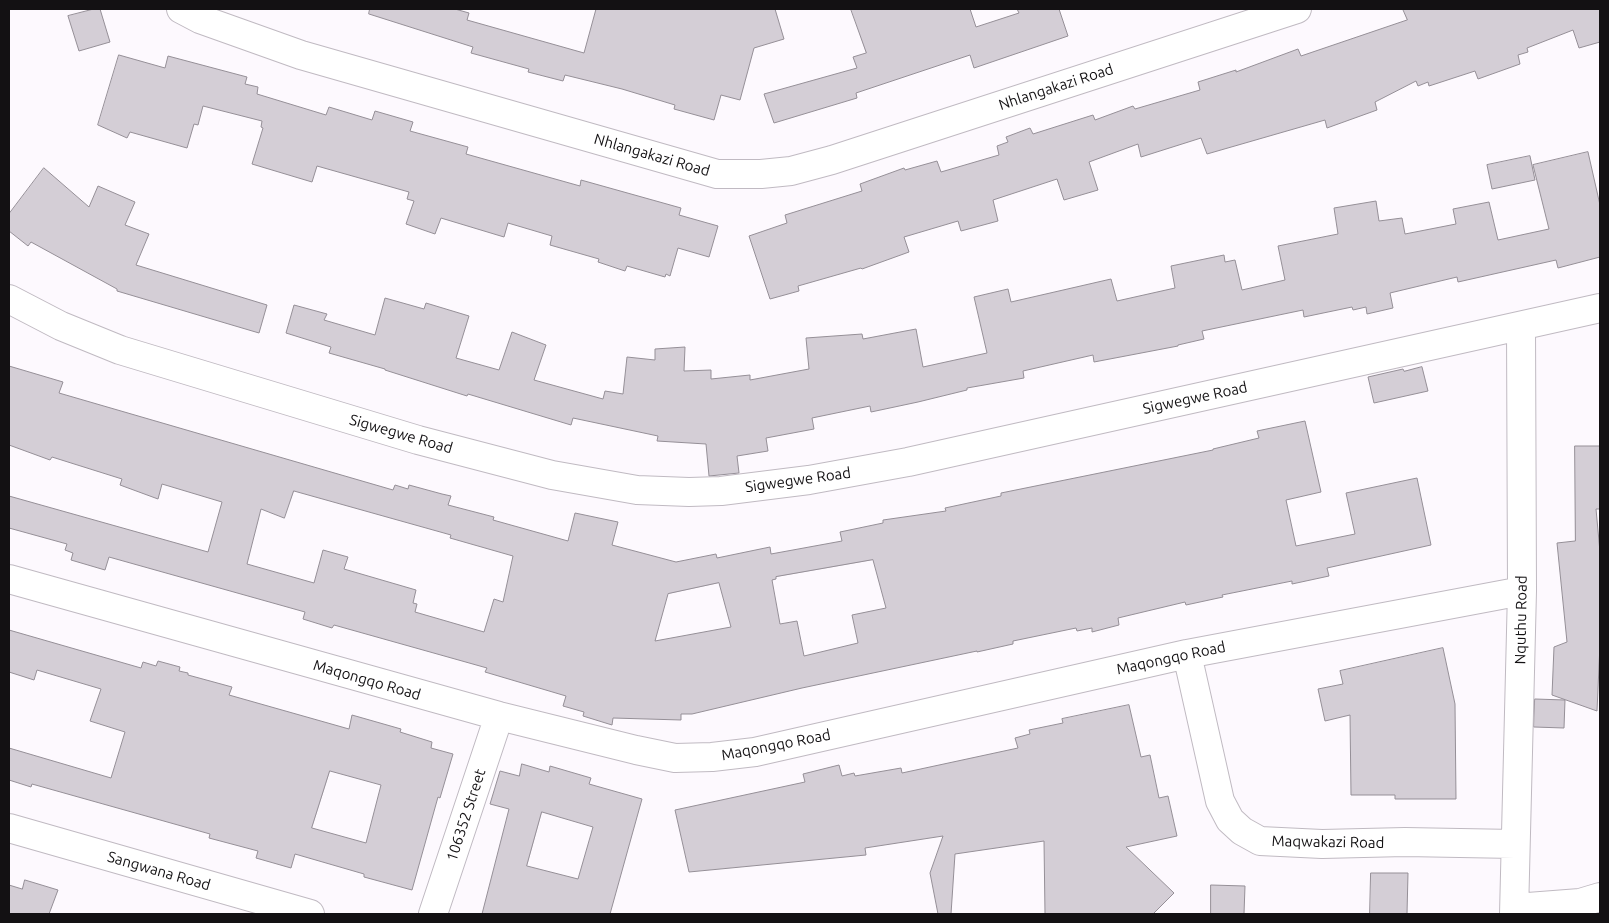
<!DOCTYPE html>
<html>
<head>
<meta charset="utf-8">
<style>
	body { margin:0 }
	#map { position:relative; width:1609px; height:923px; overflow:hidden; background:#fdf9fe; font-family:Ubuntu,sans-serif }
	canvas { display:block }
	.frame { position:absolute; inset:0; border:10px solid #131113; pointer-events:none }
</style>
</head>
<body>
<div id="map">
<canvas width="1609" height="923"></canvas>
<div class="frame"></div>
</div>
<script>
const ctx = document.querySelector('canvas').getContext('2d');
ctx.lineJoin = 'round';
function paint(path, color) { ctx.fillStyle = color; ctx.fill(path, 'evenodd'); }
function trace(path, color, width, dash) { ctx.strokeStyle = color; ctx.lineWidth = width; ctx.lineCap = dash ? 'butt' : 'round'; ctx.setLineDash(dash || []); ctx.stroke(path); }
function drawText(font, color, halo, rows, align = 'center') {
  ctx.font = font + ' Ubuntu,sans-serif'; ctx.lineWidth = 4; ctx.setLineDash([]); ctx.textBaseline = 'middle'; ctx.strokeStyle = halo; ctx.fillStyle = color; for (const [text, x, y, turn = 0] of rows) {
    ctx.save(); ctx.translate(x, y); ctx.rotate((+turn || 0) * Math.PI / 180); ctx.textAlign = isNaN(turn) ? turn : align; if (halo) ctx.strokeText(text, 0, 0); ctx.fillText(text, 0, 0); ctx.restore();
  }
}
const building = new Path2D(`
	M94,9H100L110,42L79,51L68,16Z
	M370,9H455L469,13L467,20L584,53L596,9H775L784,39L754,48L740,100L721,95L714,120L674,109L675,105L622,89L565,75L563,81L528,72L529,69L471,53L473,47L369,14Z
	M851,9H970L976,27L1019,13L1017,9H1059L1068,36L974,68L970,55L856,93L857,98L774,123L764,94L857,68L853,57L866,53Z
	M1403,9H1600V42L1579,48L1573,30L1527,48L1528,52L1518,55L1520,64L1478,79L1475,71L1429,86L1428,82L1418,86L1416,81L1375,102L1377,110L1327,128L1325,120L1207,154L1201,138L1141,157L1138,144L1089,162L1098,190L1064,200L1057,179L993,200L998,221L961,231L958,221L904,237L909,252L862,269L861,268L798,286L799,291L770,299L749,236L787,223L785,215L862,191L860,184L904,168L905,170L937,161L941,172L999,155L997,146L1008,142L1006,137L1030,128L1033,134L1093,115L1095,120L1133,106L1135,109L1200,90L1198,82L1236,70V72L1298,49L1301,56L1407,20Z
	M119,55L165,68L168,56L247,77L245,84L258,87L257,94L326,115L329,107L372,120L375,111L413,122L410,131L468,147L466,154L580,186L581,180L681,208L679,215L718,226L709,257L678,248L670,276L666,274L665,277L627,266L625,271L598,262L599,259L550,245L552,236L508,223L504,237L441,218L435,234L406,224L414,201L407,199L409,192L317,166L312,182L252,164L263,128L261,127L262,121L203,106L198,125L194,124L187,148L130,132L127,138L98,125Z
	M1588,152L1600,205V257L1558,268L1556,260L1458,282L1457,277L1390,293L1393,308L1367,314L1366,307L1353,310L1352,307L1304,317L1303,310L1202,331L1204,339L1178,345V346L1094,362L1093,355L1023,371L1024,378L967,388V390L918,402L871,412L870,406L812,418L814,429L766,438L768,451L737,456L739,473L709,476L706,444L657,441L658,436L573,418L571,425L468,394L467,396L385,370V369L329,353L331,347L286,333L294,305L327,314L324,320L375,335L385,298L424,309L426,303L469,316L456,358L499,370L512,332L546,345L534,380L603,399L605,391L623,394L627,357L655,360V349L685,347L684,371L711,370V379L750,375V380L809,369L806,338L862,334L863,339L916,329L923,367L987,353L974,297L1008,289L1011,302L1111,279L1117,301L1175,288L1171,266L1224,255L1225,262L1235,260L1242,290L1285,280L1278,246L1338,234L1334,208L1376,201L1379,221L1402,218L1405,234L1456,224L1453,209L1489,202L1498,240L1549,229L1533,165Z
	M1530,156L1535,180L1492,189L1487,165Z
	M44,168L89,207L98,186L135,202L125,225L149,234L136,265L267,305L259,333L117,291V289L31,242L28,246L9,231V214Z
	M9,366L63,382L59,393L393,490L395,485L408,489L409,485L442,494L451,496L448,505L494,517L493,520L568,541L575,513L618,522L612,545L676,562L716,554L717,558L770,547L771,554L842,541L840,532L883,523V520L946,511L945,508L1001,496V493L1213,450V449L1259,438L1257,431L1305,421L1321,492L1286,500L1296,546L1355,534L1346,493L1417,478L1431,545L1327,568L1329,576L1292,584V581L1222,595L1223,597L1186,605L1185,602L1118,618L1119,625L1092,632V628L1077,631L1076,628L1013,641V644L977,652V651L802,688L692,714H681V720L613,718L612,725L583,716L584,712L563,706L566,696L485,672L487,668L334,625L332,628L303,619L305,612L109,557L105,570L71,560L73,553L65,550L67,544L9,528V496L208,552L222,502L162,484L158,499L120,485L122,479L52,457L50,460L9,445ZM294,491L451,535L450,538L513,556L503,602L494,599L484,632L415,612L417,604L413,603L416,590L344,569L348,557L323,550L314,583L247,564L261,509L284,518ZM873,560L886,608L852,615L858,643L804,656L797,621L780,624L772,580L776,579V577ZM719,583L731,627L655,641L668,594Z
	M1422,367L1428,391L1374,403L1368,377L1403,369L1404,371Z
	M1575,446H1600V509H1596L1600,552V644L1597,711L1552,695L1554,647L1567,642L1557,543L1575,541Z
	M9,630L141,668L143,662L156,666L158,661L180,667L179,671L188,673V675L232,687L229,695L349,729L352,715L401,729L400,732L432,742L431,748L453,754L440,798L438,797L412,890L364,877V874L295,854L291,868L256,858L258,851L209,838L210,834L32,784L31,787L9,780V748L111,778L125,732L90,721L101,689L37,670L34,680L9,672ZM330,771L381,785L366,843L312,828Z
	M1443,648L1455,704L1456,799H1395V795H1351L1350,715L1325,721L1318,689L1343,684L1340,671Z
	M1535,699L1565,700L1564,728L1534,727Z
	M1129,705L1141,757L1150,755L1159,798L1168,796L1177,836L1126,847L1174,893L1153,914H1045L1044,841L955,854L951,914H938L930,873L943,836L865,848L866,855L689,872L675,810L805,782L803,774L839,765L842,776L854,773L855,776L901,768L902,773L1018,748L1015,738L1030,734L1029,730L1063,723L1062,719Z
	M522,764L549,772L550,766L591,778L589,784L642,799L610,914H482L509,809L490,804L500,771L519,776ZM542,812L593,827L578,879L527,866Z
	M1371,873H1408L1407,914H1370Z
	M25,880L58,890L49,914H9V885L22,889Z
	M1211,885L1245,886L1244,914H1211Z`);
const street = new Path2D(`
	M181,9L200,19L301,55L717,174H761L791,171L832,160L1297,9
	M9,299L61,326L120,350L418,440L552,475L637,490L689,492L721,491L809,480L908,462L1600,308
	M9,579L499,716L636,750L675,758L712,757L755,752L1187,654L1522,591
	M1187,654L1220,801L1230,820L1242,831L1260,841L1322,844L1405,842L1515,844
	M9,828L310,914
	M1515,908L1580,903L1600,897
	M433,914L499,716
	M1514,914L1522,591L1521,326`);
const streetNames = [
	["Nhlangakazi Road",1056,87,-18],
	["Nhlangakazi Road",652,155,16],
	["Sigwegwe Road",1195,398,-12],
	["Sigwegwe Road",401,434,16],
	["Sigwegwe Road",798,480,-8],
	["Nquthu Road",1521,620,-89],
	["Maqongqo Road",1171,658,-12],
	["Maqongqo Road",367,680,16],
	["Maqongqo Road",776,745,-11],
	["106352 Street",466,815,-72],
	["Maqwakazi Road",1328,842,1],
	["Sangwana Road",159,871,16]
];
paint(building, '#d4ced6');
trace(building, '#958f97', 1);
trace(street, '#c0bac2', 30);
trace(street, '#fff', 28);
drawText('15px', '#131113', '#fff', streetNames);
</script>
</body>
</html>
